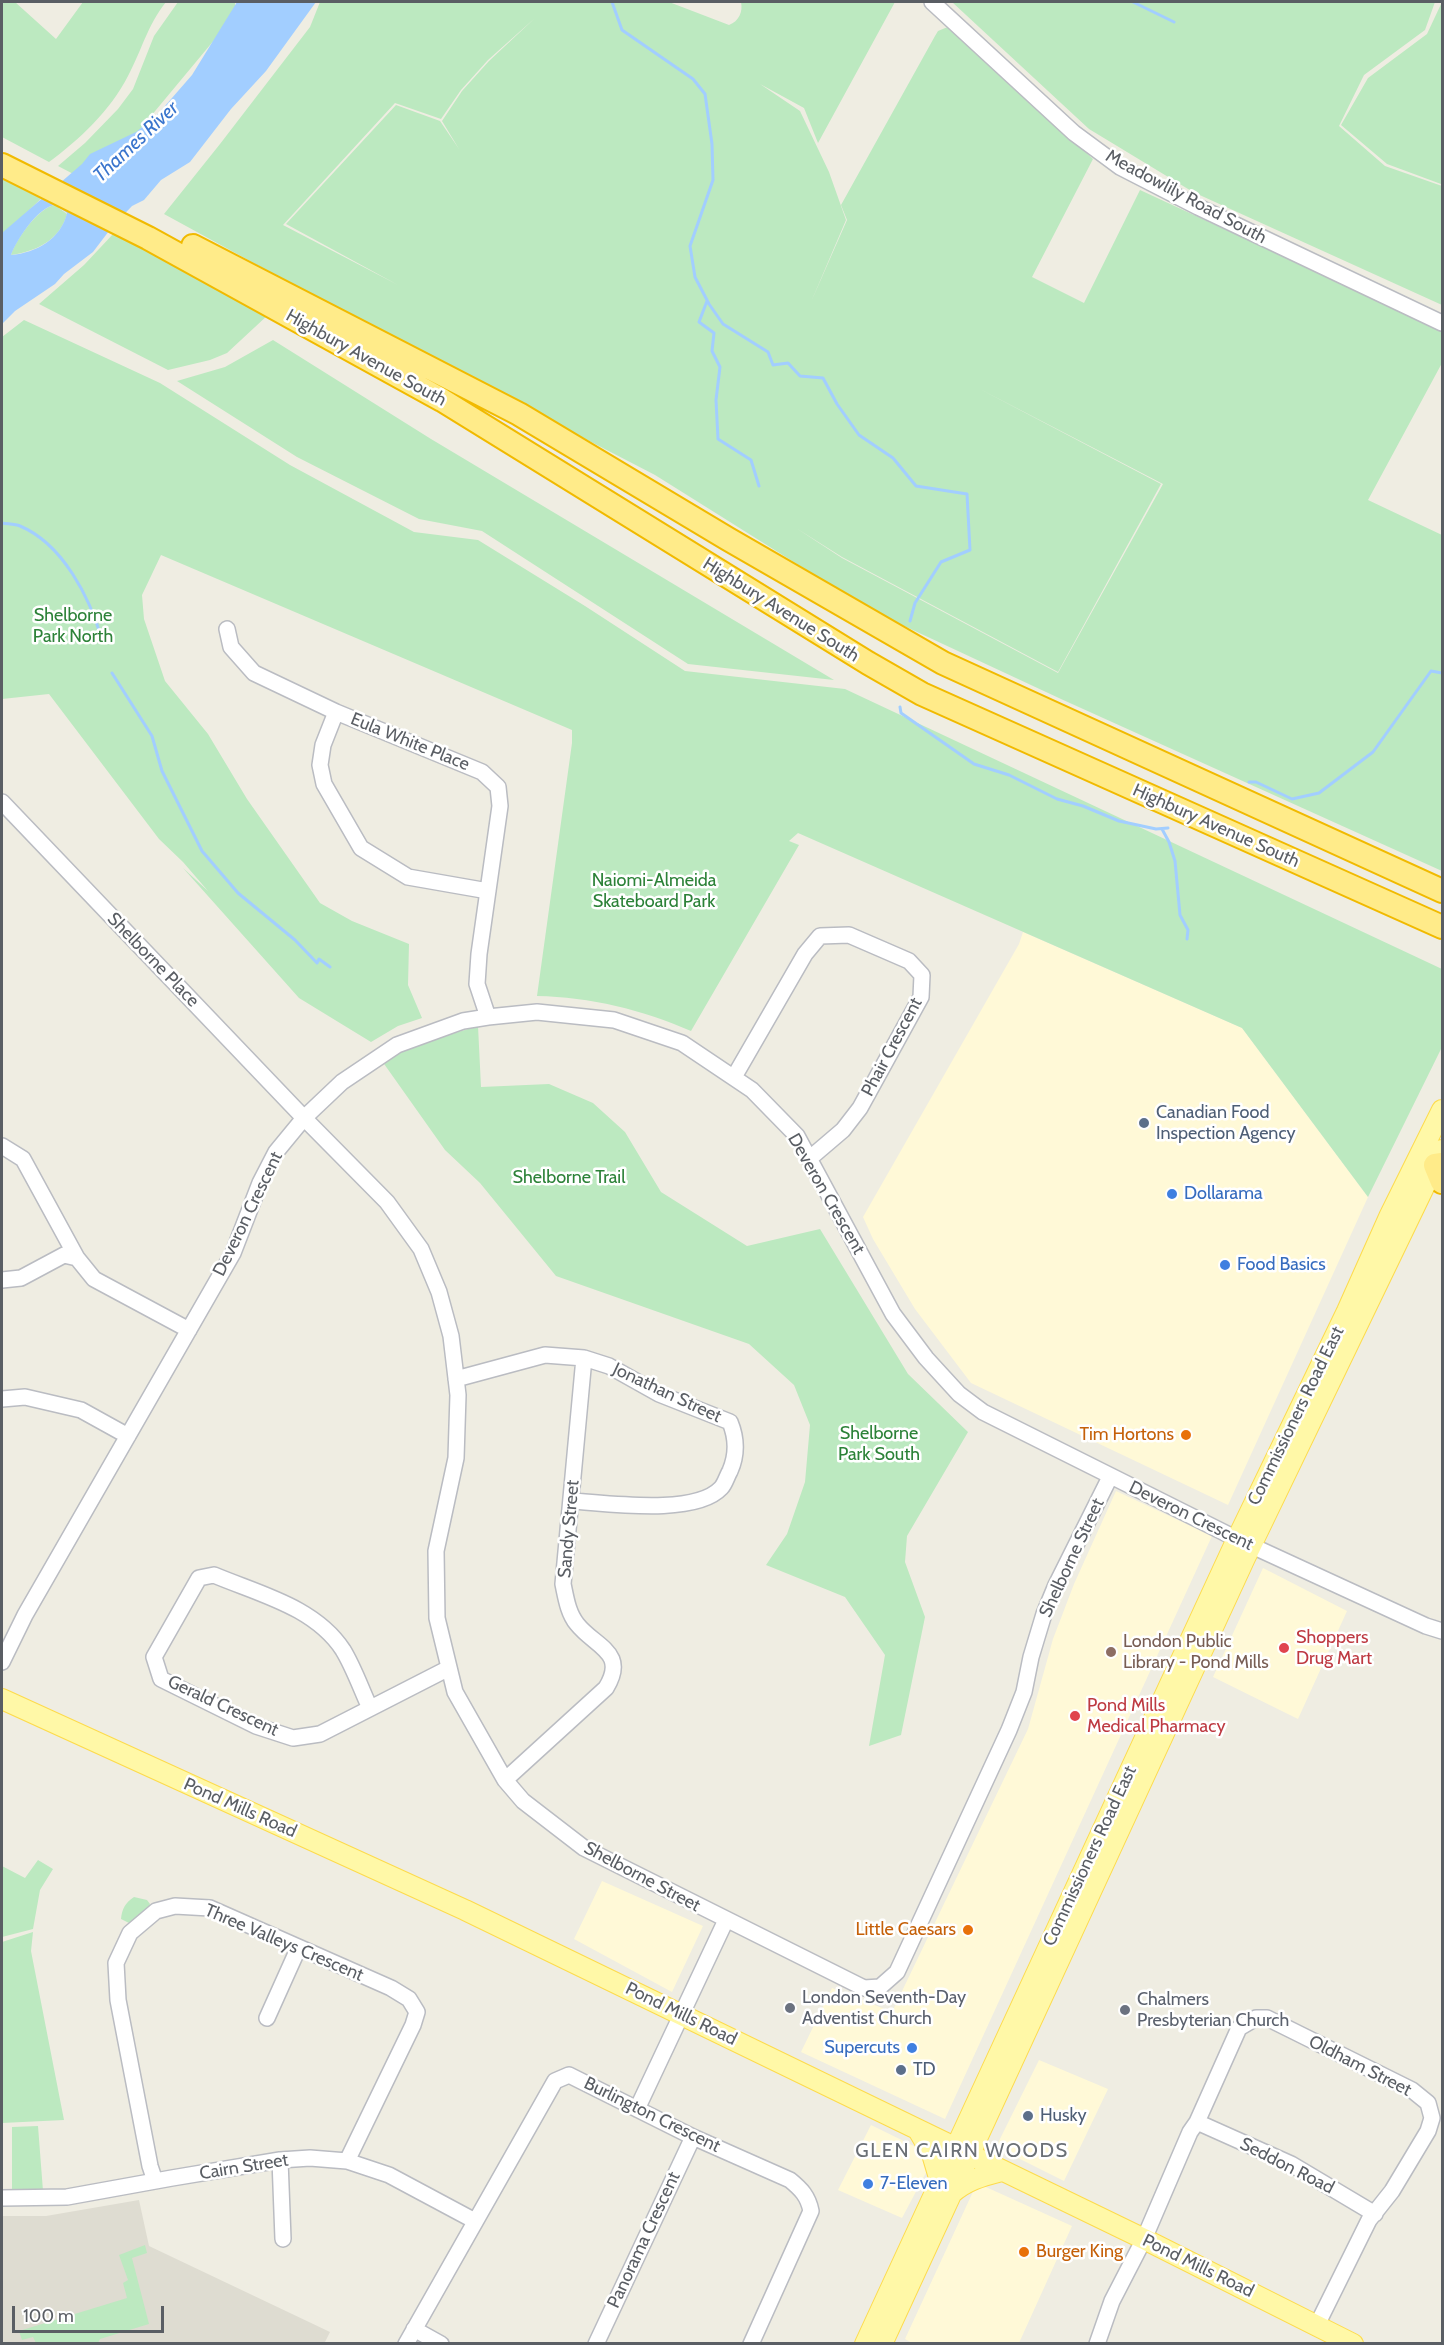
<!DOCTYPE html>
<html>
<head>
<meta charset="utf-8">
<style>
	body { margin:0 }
	#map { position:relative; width:1444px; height:2345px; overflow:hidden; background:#efede2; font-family:Cabin,sans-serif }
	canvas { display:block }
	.frame { position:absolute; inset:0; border:3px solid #5a5e64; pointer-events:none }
	.scale { position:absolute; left:12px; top:2306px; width:152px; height:27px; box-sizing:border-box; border:3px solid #5a5e64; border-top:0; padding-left:8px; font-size:18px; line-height:21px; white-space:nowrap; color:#5a5e64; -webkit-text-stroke:4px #fff; paint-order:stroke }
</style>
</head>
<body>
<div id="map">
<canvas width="1444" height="2345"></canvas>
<div class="frame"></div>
<div class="scale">100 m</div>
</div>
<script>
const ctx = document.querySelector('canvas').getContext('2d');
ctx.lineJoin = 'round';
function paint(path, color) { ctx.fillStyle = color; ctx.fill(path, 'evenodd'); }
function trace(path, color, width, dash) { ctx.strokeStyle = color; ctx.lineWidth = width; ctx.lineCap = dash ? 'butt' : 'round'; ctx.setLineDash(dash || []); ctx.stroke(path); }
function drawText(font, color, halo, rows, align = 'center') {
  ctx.font = font + ' Cabin,sans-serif'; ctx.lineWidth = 5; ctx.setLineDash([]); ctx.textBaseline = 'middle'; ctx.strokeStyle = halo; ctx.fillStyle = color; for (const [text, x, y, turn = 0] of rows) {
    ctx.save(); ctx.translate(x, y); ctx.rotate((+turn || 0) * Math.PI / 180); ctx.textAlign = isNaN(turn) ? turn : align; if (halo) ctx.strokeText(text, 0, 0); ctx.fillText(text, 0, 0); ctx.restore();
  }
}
const commercial = new Path2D(`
	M1023,932L1242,1028L1368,1197L1228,1505L971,1383L915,1309L873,1239L863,1217L1019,944Z
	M1116,1491L1212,1536L945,2119L801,2052L832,1988L892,2012L1028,1729L1053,1639L1074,1584Z
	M1263,1568L1347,1611L1298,1719L1213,1677Z
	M602,1881L703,1926L672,1992L574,1939Z
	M1039,2060L1108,2089L1064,2181L996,2147Z
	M871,2125L920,2149L929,2167L902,2218L838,2190Z
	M977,2183L1072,2226L1019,2343L914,2344L905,2339Z`);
const education = new Path2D(`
	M139,2200L149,2246L330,2332L324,2344H2V2216H46Z`);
const green = new Path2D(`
	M2,2H15L56,39L83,2H166C147,26 142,50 128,76C110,111 80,139 49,162L2,137Z
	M178,2H235V15L126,146L81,178L58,166L85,143L118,109L133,89L154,36Z
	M320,2H669L729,25C739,21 743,12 741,2H895L818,143L804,108L760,84L800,111L829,172L846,220L811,302L847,220L841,205L935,36L938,31L950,26L1093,159L1032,277L1084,303L1140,190L1442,330V363L1368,500L1442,535V871L1061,699L872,611L655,475L402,344L164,214L220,144L310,27ZM535,18L489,61L462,91L442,121L459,149L440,121L396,105L286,224L398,285L283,225L395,103L441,119L461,90L488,60ZM976,387L1163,484L1058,673L842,558L796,528L842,557L1058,672L1161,484Z
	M952,2H1435L1425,30L1364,75L1339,126L1385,166L1442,186V305L1193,192L1089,129Z
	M1442,2V183L1441,184L1387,164L1341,125L1368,78L1427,34Z
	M2,178L45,195L2,236Z
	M55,205L67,214C60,240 37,251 11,255C16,239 39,207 55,205Z
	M114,233L269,314L227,353L210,360L168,370L39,304L84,265Z
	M24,320L160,383L290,465L414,532L478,540L585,606L685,671L845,689L1442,969V1047L1368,1197L1242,1028L798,833L789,841L799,845L691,1031C643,1010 590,997 537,996L572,743V730L161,555L142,595L144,619L165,681L208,734L247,799L320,903L352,921L409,944L408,985L422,1018L398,1026L371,1042L299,998L183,868L208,891L183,862L159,839L49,694L2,699V337Z
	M273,340L431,439L834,680L688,664L482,531L419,519L297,457L177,381L225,367Z
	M478,1026L481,1087L549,1084L593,1103L625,1132L661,1192L747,1246L820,1229L908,1374L968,1432L907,1536L905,1562L925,1617L901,1735L869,1746L885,1655L845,1597L766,1565L787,1534L805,1482L810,1425L794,1385L749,1344L556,1276L480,1183L445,1150L382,1061L422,1043Z
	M38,1860L53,1869L40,1890L33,1929L2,1937V1866L25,1878Z
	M134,1897L147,1900L150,1904L148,1908L129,1923L121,1919C122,1909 125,1903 134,1897Z
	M33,1932L31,1951L64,2120L2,2123V1942Z
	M38,2126L43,2191L12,2192V2127Z
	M145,2245L147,2253L132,2258L149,2324L100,2339L98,2343H36L33,2337L22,2340L19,2331L127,2298L123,2283L128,2280L119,2255Z`);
const water = new Path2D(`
	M237,2H316L266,71L231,109L190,162L161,180L144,200L132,206L112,227L93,252L64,274L55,284L15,311L2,324V233L82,164L90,154L136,132L158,114L192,75ZM55,205L67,213C61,239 36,253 11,255C17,239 38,207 55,205Z`);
const stream = new Path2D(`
	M612,2L622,30L693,79L705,94L712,144L713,180L690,246L695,277L709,304L723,324L768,352L773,365L788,363L800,376L823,378L837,404L859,435L893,458L916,486L967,494L970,550L941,562L915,603L910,621
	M1133,2L1174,22
	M707,301L699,322L714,333L712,351L720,367L716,400L718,439L751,460L759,486
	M2,523C7,524 15,524 20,526C63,544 90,598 102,640
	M112,673L152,736L162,771L202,851L238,893L295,940L317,963L319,959L330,967
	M900,707L901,713L974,764L1009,775L1057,799L1083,806L1119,821L1156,829L1168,828
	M1249,782H1256L1292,799L1319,793L1373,752L1431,671L1442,673
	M1162,829L1169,842L1175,861L1180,915L1188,930L1187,939`);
const minor = new Path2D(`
	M932,2L1074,133L1120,167L1198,207L1442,323
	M227,629L231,647L254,673L336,712L482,772L498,787L500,806L479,954L477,984L488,1017
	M336,712L323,745L320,765L324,784L361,848L408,877L488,891
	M2,802L304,1118L387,1202L421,1249L439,1292L451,1336L458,1395L456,1458L436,1551L437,1618L455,1692L505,1780L523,1801L584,1848L864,1988L880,1987L897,1972L1009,1730L1024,1692L1031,1657L1044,1614L1056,1585L1110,1477
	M734,1077L805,954L820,936L849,935L909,961L922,975L921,997L860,1108L843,1130L809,1159
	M2,1146L23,1159L77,1258L94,1279L189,1330
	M2,1280L21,1278L64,1255L77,1258
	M456,1379L545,1355L584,1358L609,1366L659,1394L730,1422C737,1439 737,1455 730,1471C727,1476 725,1484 721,1488C695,1516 607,1503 572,1501
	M2,1399L25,1397L81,1410L128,1436
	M2,1662L25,1615L233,1253L260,1183L276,1152L304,1118L342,1082L397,1045L463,1021L488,1017L537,1012L614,1020L682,1043L752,1090L797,1136L893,1314L926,1358L959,1394L983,1412L1237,1539L1426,1626L1442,1631
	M370,1708C361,1689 354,1668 343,1650C315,1607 259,1594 214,1575L199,1578L154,1657L161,1679L256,1726L293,1738L320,1734L449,1668
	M505,1780L606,1688C628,1652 595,1647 577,1624C568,1613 566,1598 563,1584L584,1358
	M267,2018L298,1949
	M637,2109L726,1920
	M1197,2122L1291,2164L1375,2214
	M280,2160L283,2239
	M155,2181L150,2166L118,2000L116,1963L130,1933L156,1911L175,1906L210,1908L391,1988L409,1999L417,2012L413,2025L347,2161
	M2,2198L67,2197L172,2178L280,2160L310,2158L347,2161L389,2175L475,2221
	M414,2329L441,2344
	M406,2344L555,2081L569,2075L693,2137L790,2180C801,2189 808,2196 811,2211L751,2344
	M596,2344L693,2137
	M1097,2344L1112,2301L1144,2239L1190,2132L1197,2122L1239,2028L1256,2018H1267L1412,2090L1428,2103L1432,2118L1428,2131L1392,2191L1369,2220L1317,2325`);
const major = new Path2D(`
	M2,1699L465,1910L1144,2239L1353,2344
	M918,2130L932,2154L940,2181
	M951,2194C966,2180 983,2176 1002,2171
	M865,2344L1237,1539L1347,1311L1389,1217L1442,1110
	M882,2344L1245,1558L1442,1150`);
const highway = new Path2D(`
	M2,165L148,238L442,400L868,663L922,694L1442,927
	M193,246L519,414L728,539L943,663L1442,891
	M1442,1164L1435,1165L1442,1182`);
const markers = [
	[1144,1123,6,"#5c6f8a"],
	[1172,1194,6,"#3f7fe0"],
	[1225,1265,6,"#3f7fe0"],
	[1186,1435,6,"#e8710a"],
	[1284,1648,6,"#e0444e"],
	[1111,1652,6,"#8d6e63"],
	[1075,1716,6,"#e0444e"],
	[968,1930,6,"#e8710a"],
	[790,2008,6,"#6b7280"],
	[1125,2010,6,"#6b7280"],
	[912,2048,6,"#3f7fe0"],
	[901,2070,6,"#5c6f8a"],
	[1028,2116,6,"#5c6f8a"],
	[868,2184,6,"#3f7fe0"],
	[1024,2252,6,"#e8710a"]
];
const streetNames = [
	["Meadowlily Road South",1186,197,28],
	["Highbury Avenue South",366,358,29],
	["Highbury Avenue South",781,610,32],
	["Eula White Place",410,742,22],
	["Highbury Avenue South",1216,826,24],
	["Shelborne Place",153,960,46],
	["Phair Crescent",892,1047,-62],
	["Deveron Crescent",826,1194,60],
	["Deveron Crescent",248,1214,-64],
	["Jonathan Street",667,1393,25],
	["Commissioners Road East",1296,1416,-64],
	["Deveron Crescent",1191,1516,26],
	["Sandy Street",569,1529,-85],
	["Shelborne Street",1072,1558,-65],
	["Gerald Crescent",223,1706,25],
	["Pond Mills Road",240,1808,24],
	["Commissioners Road East",1090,1856,-65],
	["Shelborne Street",642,1877,28],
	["Three Valleys Crescent",284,1943,23],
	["Pond Mills Road",681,2014,26],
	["Oldham Street",1360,2066,27],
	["Burlington Crescent",652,2115,26],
	["Seddon Road",1287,2166,27],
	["Cairn Street",244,2167,-9],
	["Panorama Crescent",644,2240,-65],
	["Pond Mills Road",1198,2266,26]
];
const parkNames = [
	["Shelborne",73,616],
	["Park North",73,637],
	["Naiomi-Almeida",654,881],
	["Skateboard Park",654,902],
	["Shelborne Trail",569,1178],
	["Shelborne",879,1434],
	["Park South",879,1455]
];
const serviceNames = [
	["Canadian Food",1156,1113],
	["Inspection Agency",1156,1134],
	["TD",913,2070],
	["Husky",1040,2116]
];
const shopNames = [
	["Dollarama",1184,1194],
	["Food Basics",1237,1265],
	["Supercuts",900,2048,"right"],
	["7-Eleven",880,2184]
];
const foodNames = [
	["Tim Hortons",1174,1435],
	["Little Caesars",956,1930],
	["Burger King",1036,2252,"left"]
];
const healthNames = [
	["Shoppers",1296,1638],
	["Drug Mart",1296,1659],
	["Pond Mills",1087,1706],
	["Medical Pharmacy",1087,1727]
];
const educationNames = [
	["London Public",1123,1642],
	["Library - Pond Mills",1123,1663]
];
const worshipNames = [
	["London Seventh-Day",802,1998],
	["Adventist Church",802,2019],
	["Chalmers",1137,2000],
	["Presbyterian Church",1137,2021]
];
const waterNames = [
	["Thames River",136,142,-43]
];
const neighbourhoodNames = [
	["GLEN CAIRN WOODS",962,2151]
];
paint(commercial, '#fff9d7');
paint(education, '#dedcd1');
paint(green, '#bce9c0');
paint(water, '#a2ceff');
trace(stream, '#a2ceff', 3);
trace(minor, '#babcc2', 18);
trace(major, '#fddb4c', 22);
trace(highway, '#f1ba00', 26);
trace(minor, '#fff', 15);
trace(major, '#fff8a7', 20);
trace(highway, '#ffeb89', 22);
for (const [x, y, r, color] of markers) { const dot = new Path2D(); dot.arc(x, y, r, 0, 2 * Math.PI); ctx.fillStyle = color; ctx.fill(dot); trace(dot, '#fff', 2); }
drawText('18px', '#5a5e64', '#fff', streetNames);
drawText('18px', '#2c8238', '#fff', parkNames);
drawText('18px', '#4e5e75', '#fff', serviceNames, 'left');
drawText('18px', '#366cbe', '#fff', shopNames, 'left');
drawText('18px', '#c56008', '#fff', foodNames, 'right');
drawText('18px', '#be3a42', '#fff', healthNames, 'left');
drawText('18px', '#785e54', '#fff', educationNames, 'left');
drawText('18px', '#5b616d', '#fff', worshipNames, 'left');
drawText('italic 20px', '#3a75cd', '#fff', waterNames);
ctx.letterSpacing = '1.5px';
drawText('20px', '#6b7076', '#fff', neighbourhoodNames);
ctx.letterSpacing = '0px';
</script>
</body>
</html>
